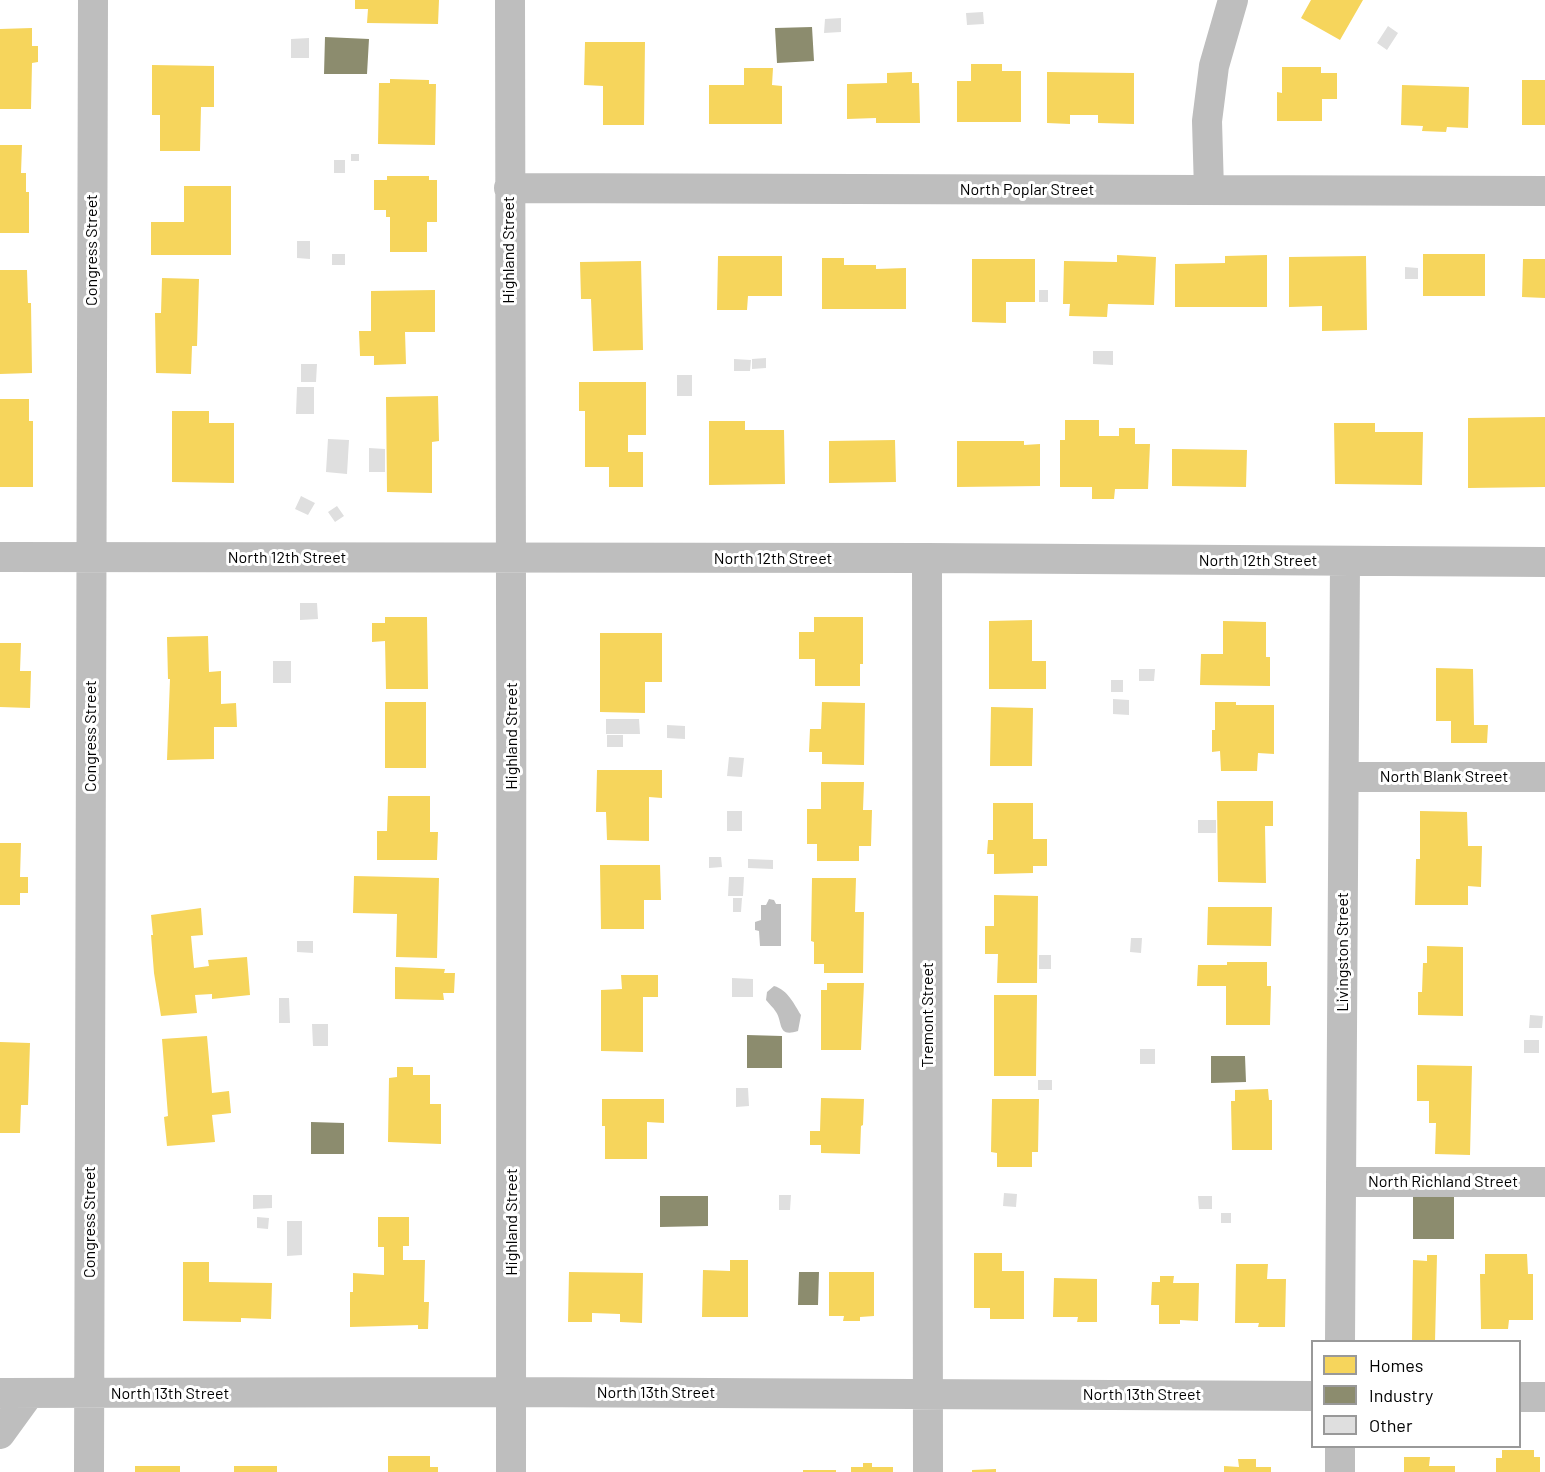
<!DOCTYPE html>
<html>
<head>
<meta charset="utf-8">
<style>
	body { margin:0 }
	#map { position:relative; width:1545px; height:1472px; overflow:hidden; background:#fff; font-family:Barlow,sans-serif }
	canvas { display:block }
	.legend { position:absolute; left:1311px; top:1340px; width:210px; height:108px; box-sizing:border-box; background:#fff; border:2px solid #999; margin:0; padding:8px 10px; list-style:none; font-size:18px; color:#000 }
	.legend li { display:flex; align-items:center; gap:12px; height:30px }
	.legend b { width:30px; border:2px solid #999 }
</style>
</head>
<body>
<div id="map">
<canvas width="1545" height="1472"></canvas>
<ul class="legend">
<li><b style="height:16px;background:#f6d55c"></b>Homes</li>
<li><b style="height:16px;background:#8c8c6e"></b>Industry</li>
<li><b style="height:16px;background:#dfdfdf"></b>Other</li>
</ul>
</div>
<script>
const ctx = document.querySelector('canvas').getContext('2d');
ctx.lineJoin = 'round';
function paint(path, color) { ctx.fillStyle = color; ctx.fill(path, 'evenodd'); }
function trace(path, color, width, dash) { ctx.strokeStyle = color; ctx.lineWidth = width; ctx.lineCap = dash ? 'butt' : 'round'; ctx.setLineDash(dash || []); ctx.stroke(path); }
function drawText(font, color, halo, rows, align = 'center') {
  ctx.font = font + ' Barlow,sans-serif'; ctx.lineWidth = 6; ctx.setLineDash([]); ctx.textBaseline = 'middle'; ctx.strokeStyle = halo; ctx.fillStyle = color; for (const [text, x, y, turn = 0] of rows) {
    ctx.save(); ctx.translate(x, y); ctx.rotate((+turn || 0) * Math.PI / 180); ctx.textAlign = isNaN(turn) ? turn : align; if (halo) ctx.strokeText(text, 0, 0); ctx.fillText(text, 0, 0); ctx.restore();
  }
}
const water = new Path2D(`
	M769,899L774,900L776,904H781V946H760L759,931L755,930V922L761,920V905H766Z
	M774,986C788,990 794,1004 801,1015L798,1031C777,1038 783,1022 776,1012C773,1007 769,1004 766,1000L767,992Z`);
const homes = new Path2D(`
	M355,0H439L438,24L367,23L368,9H355Z
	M1311,0H1363L1340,40L1301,18Z
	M32,28V46H38V62L32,63L31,109H0V29Z
	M585,42H645L644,125H603V86L584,85Z
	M971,64H1002V71H1021V122H957V81H971Z
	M152,65L214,66V107H201L200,151H160V115H152Z
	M1282,67H1321V73H1337V99H1322V121H1277V92L1282,93Z
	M744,68H773L772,85L782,86V124H709V85H744Z
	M912,72V83H919L920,123H876V118L847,119V84L887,83V73Z
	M1047,72L1134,73V124L1098,123V115H1070V124L1047,123Z
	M390,79L429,80V84H436L435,145L378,144L379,83H390Z
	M1522,80H1545V125H1522Z
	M1402,85L1469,87L1468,128L1447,127L1446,132L1422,131L1423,126L1401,125Z
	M0,145H22L21,173H26V192H29V233H0Z
	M387,176H429V180H437V222H427V252H390V217H386V210H374V180H387Z
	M184,186H231V255H151V222H184Z
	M1423,254H1485V296H1423Z
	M1117,255L1156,257L1154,305L1108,304L1107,317L1069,316L1070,304H1063L1064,261L1117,262Z
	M1267,255V307H1175V264L1225,263V256Z
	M718,256H782V296H748L747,310H717Z
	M1366,256L1367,330L1322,331V306L1289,307V257Z
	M822,258H844V265H876V269L906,268V309H822Z
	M972,259H1035V302H1006V323L972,322Z
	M1523,259H1545V298L1522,297Z
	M641,261L643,350L593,351L591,299H581L580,262Z
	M0,270H27L28,303H31L32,373L0,374Z
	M162,278L199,279L197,346H192L191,374L156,373L155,313H161Z
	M435,290V332H405L406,364L374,365V356H360L359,331H371V291Z
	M579,382H646V435H628V452H643V487H609V467H585V411H579Z
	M438,396L439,441L432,442V493L387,492L386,397Z
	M0,399H29V421H33V487H0Z
	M172,411H209V423H234V483L172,482Z
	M1545,417V487L1468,488V418Z
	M1065,420H1099V436H1119V428H1135V444H1150L1148,489H1115L1114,499H1092V487H1060V440H1065Z
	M709,421H745V430H784L785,484L709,485Z
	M1334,423H1375V432H1423L1422,485L1335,484Z
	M895,440L896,482L829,483V441Z
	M957,441H1024V445L1040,444V486L957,487Z
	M1172,449L1247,450L1246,487L1172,486Z
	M385,617H427L428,689H386L385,641L372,642V623H385Z
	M814,617H863V664H860V686H815V659H799V632H814Z
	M1032,620V661H1046V689H989V621Z
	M1223,621L1266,622V657H1270V686L1200,685L1201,654H1223Z
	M600,633H662V682H645V713L600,712Z
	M208,636L209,672L221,671V704L236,703L237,727H214V759L167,760L170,679H168L167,637Z
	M0,643H21L20,671H31L30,708L0,707Z
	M1436,668L1473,669L1474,725H1488L1487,743H1451V721H1436Z
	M385,702H426V768H385Z
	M822,702L865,703L864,765L822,764V752H809L810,729H821Z
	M1215,702H1236V705H1274V754L1258,753L1257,771H1221L1220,751L1212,752V730H1215Z
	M991,707L1033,708L1032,766H990Z
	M597,770H662V798L649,797V841L607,840L606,812H596Z
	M821,782H864L863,810H872L871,846H859V861H817V844H807V809H821Z
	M388,796H430V832H438L437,860H377V831H387Z
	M1217,801H1273V826H1265L1266,883L1218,882Z
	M993,803H1033V839H1047V866H1033V873L994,874V854H987L988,840H993Z
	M1420,811L1467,812L1468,846H1482L1481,887L1468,886V905H1415L1416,859H1420Z
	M0,843H21L20,877H28V893H20V905H0Z
	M600,865H660L661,900H644V929H601Z
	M354,876L439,878L437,958L396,957L397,914L353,913Z
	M812,878H856L855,912H864L863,973H824V964H814V942L811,941Z
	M994,895L1038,896L1037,983H997L998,954H985V926H994Z
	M1208,907H1272L1271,946L1207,945Z
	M201,908L203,935L191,936L194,968L209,966L208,960L247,957L250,995L212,999V994L195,995L197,1013L161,1016L154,973L151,935H153L151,915Z
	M1427,946L1463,947V1016L1418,1015V992H1422L1423,963H1427Z
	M1227,962H1267V986H1271L1270,1025H1226V986H1197L1198,965H1227Z
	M395,967L445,969L444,973H455L454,993H443L444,1000L395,999Z
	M621,975H658V997H643V1052L601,1051V990L622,989Z
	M827,983H864L861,1050H821V990H827Z
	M994,995H1037L1036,1076H994Z
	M207,1036L212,1093L229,1091L231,1113L212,1115L215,1142L167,1146L164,1117L168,1116L162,1039Z
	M0,1042L30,1043L28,1105H21L20,1133H0Z
	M1417,1065L1472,1066L1470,1155L1435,1154L1436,1123H1429V1101H1417Z
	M397,1067H413V1075H430V1104H441V1144L388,1142L389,1078L397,1077Z
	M1268,1089L1269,1100H1272V1150H1232L1231,1101H1235V1090Z
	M821,1098L864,1099L863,1125L861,1126L860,1154L821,1153V1145H810V1131H820Z
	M602,1099H664V1123L647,1122V1159H605V1126H602Z
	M992,1099H1039L1038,1152H1032V1167H997V1153L991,1152Z
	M378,1217H409V1246H403V1260H425L424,1302H429L428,1329H418V1325L350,1327V1292H353V1273L384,1275V1247H378Z
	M974,1253H1002V1271H1024V1319H990V1308H974Z
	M1485,1254H1527L1528,1274H1533V1320H1509L1508,1329H1481L1480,1274H1485Z
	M1427,1255H1437L1435,1342H1412L1413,1260L1427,1261Z
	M730,1260H748V1317H702L703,1270L730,1271Z
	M183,1262H209V1282L272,1283L271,1319L241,1318V1322L183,1321Z
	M1236,1264H1268L1267,1279H1286L1285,1327H1258L1259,1323H1235Z
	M569,1272L643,1273L642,1323L620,1322V1314L592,1313V1322H568Z
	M829,1272H874V1316L860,1317V1321H843L844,1316H829Z
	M1160,1276H1174L1173,1283H1199L1198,1321L1180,1320V1324H1159V1305H1151L1152,1282H1160Z
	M1054,1278L1097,1279V1322H1077L1078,1317H1053Z
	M1502,1450H1534V1457H1540V1472H1496V1458H1502Z
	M388,1456H430V1467H438V1472H388Z
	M1404,1457H1430L1429,1466H1455V1472H1404Z
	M1238,1459H1256V1467H1271V1472H1224V1466L1239,1467Z
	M863,1463H872V1467H893V1472H851V1467H863Z
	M135,1466H180V1472H135Z
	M234,1466H277V1472H234Z
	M996,1469V1472H972V1470Z
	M803,1470H836V1472H803Z`);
const industry = new Path2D(`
	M812,27L814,61L777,63L775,28Z
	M325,37L369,39L367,74H324Z
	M747,1035L782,1036V1068H747Z
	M1211,1056H1245L1246,1082L1211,1083Z
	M311,1122L344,1123V1154H311Z
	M1413,1195H1454V1239H1413Z
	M660,1196H708V1226L660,1227Z
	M799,1272H819L818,1305H798Z`);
const building = new Path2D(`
	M983,12L984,24L967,25L966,13Z
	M841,18V32L824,33L825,19Z
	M1388,26L1398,33L1387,50L1377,43Z
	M309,38V58H291V39Z
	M351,154H359V161H351Z
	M334,160H345V173H334Z
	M297,241H310V259L297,258Z
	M332,254H345V265H332Z
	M1405,267L1418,268V279H1405Z
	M1039,290H1048V302H1039Z
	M1093,351H1113V365L1093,364Z
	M766,358V368L752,369V359Z
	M734,359L751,360L750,371H734Z
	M301,364H317L316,382H301Z
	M677,375H692V396H677Z
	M297,387H314V414H296Z
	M328,439L349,440L347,474L326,472Z
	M369,448L385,449V472H369Z
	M301,496L315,503L308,515L295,509Z
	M337,506L344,516L335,522L328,512Z
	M300,603H317L318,619L300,620Z
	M273,661H291V683H273Z
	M1139,669H1155L1154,681H1139Z
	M1111,680H1123V692H1111Z
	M1113,699L1129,700V715L1113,714Z
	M606,719H639L640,734H606Z
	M667,725L685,726V739L667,738Z
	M607,735H623V747H607Z
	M729,757L744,758L742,777L727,776Z
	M727,811H742V831H727Z
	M1198,820H1216V833H1198Z
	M709,857H721L722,867L709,868Z
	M748,859L773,860V869L748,868Z
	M729,877H744L743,896H728Z
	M733,898H742L741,912H733Z
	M1131,938H1142L1141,953L1130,952Z
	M297,941H313V953L297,952Z
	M1039,955H1051V969H1039Z
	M732,978L753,979V997H732Z
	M279,998H289L290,1023H279Z
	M1530,1015L1543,1016L1542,1028H1529Z
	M312,1024H328V1046H313Z
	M1524,1040H1539V1053H1524Z
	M1140,1049H1155V1064H1140Z
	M1038,1080H1052V1090H1038Z
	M736,1088H748L749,1106L736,1107Z
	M1004,1193L1017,1194L1016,1207L1003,1206Z
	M253,1195H272V1208L253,1209Z
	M779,1195H791L790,1210H779Z
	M1198,1196H1212V1209H1199Z
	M1221,1213H1231V1223H1221Z
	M257,1217L269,1218L268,1229L257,1228Z
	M287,1221H302V1255L287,1256Z`);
const minor = new Path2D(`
	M510,0C508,491 515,981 511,1472
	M509,188L1545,191
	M1209,190L1207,121L1214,66L1233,0
	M0,557L927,558L1545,562
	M927,558L928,1472
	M1344,777H1545
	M1341,1182H1545
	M1340,1342L1345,562
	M0,1393L512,1392L1312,1396
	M1520,1397H1545
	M0,1434L29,1394
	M89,1472L93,0
	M1340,1472V1446`);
const streetNames = [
	["North Poplar Street",1027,190],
	["Congress Street",92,250,-90],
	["Highland Street",509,250,-90],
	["North 12th Street",287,558],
	["North 12th Street",773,559],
	["North 12th Street",1258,561],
	["Congress Street",91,736,-90],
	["Highland Street",512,736,-90],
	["North Blank Street",1444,777],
	["Livingston Street",1343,952,-90],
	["Tremont Street",928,1015,-90],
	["North Richland Street",1443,1182],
	["Congress Street",90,1222,-90],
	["Highland Street",512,1222,-90],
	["North 13th Street",656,1393],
	["North 13th Street",170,1394],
	["North 13th Street",1142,1395]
];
paint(water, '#bfbfbf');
paint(homes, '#f6d55c');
paint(industry, '#8c8c6e');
paint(building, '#dfdfdf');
trace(minor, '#bebebe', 30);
drawText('16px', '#000', '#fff', streetNames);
</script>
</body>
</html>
